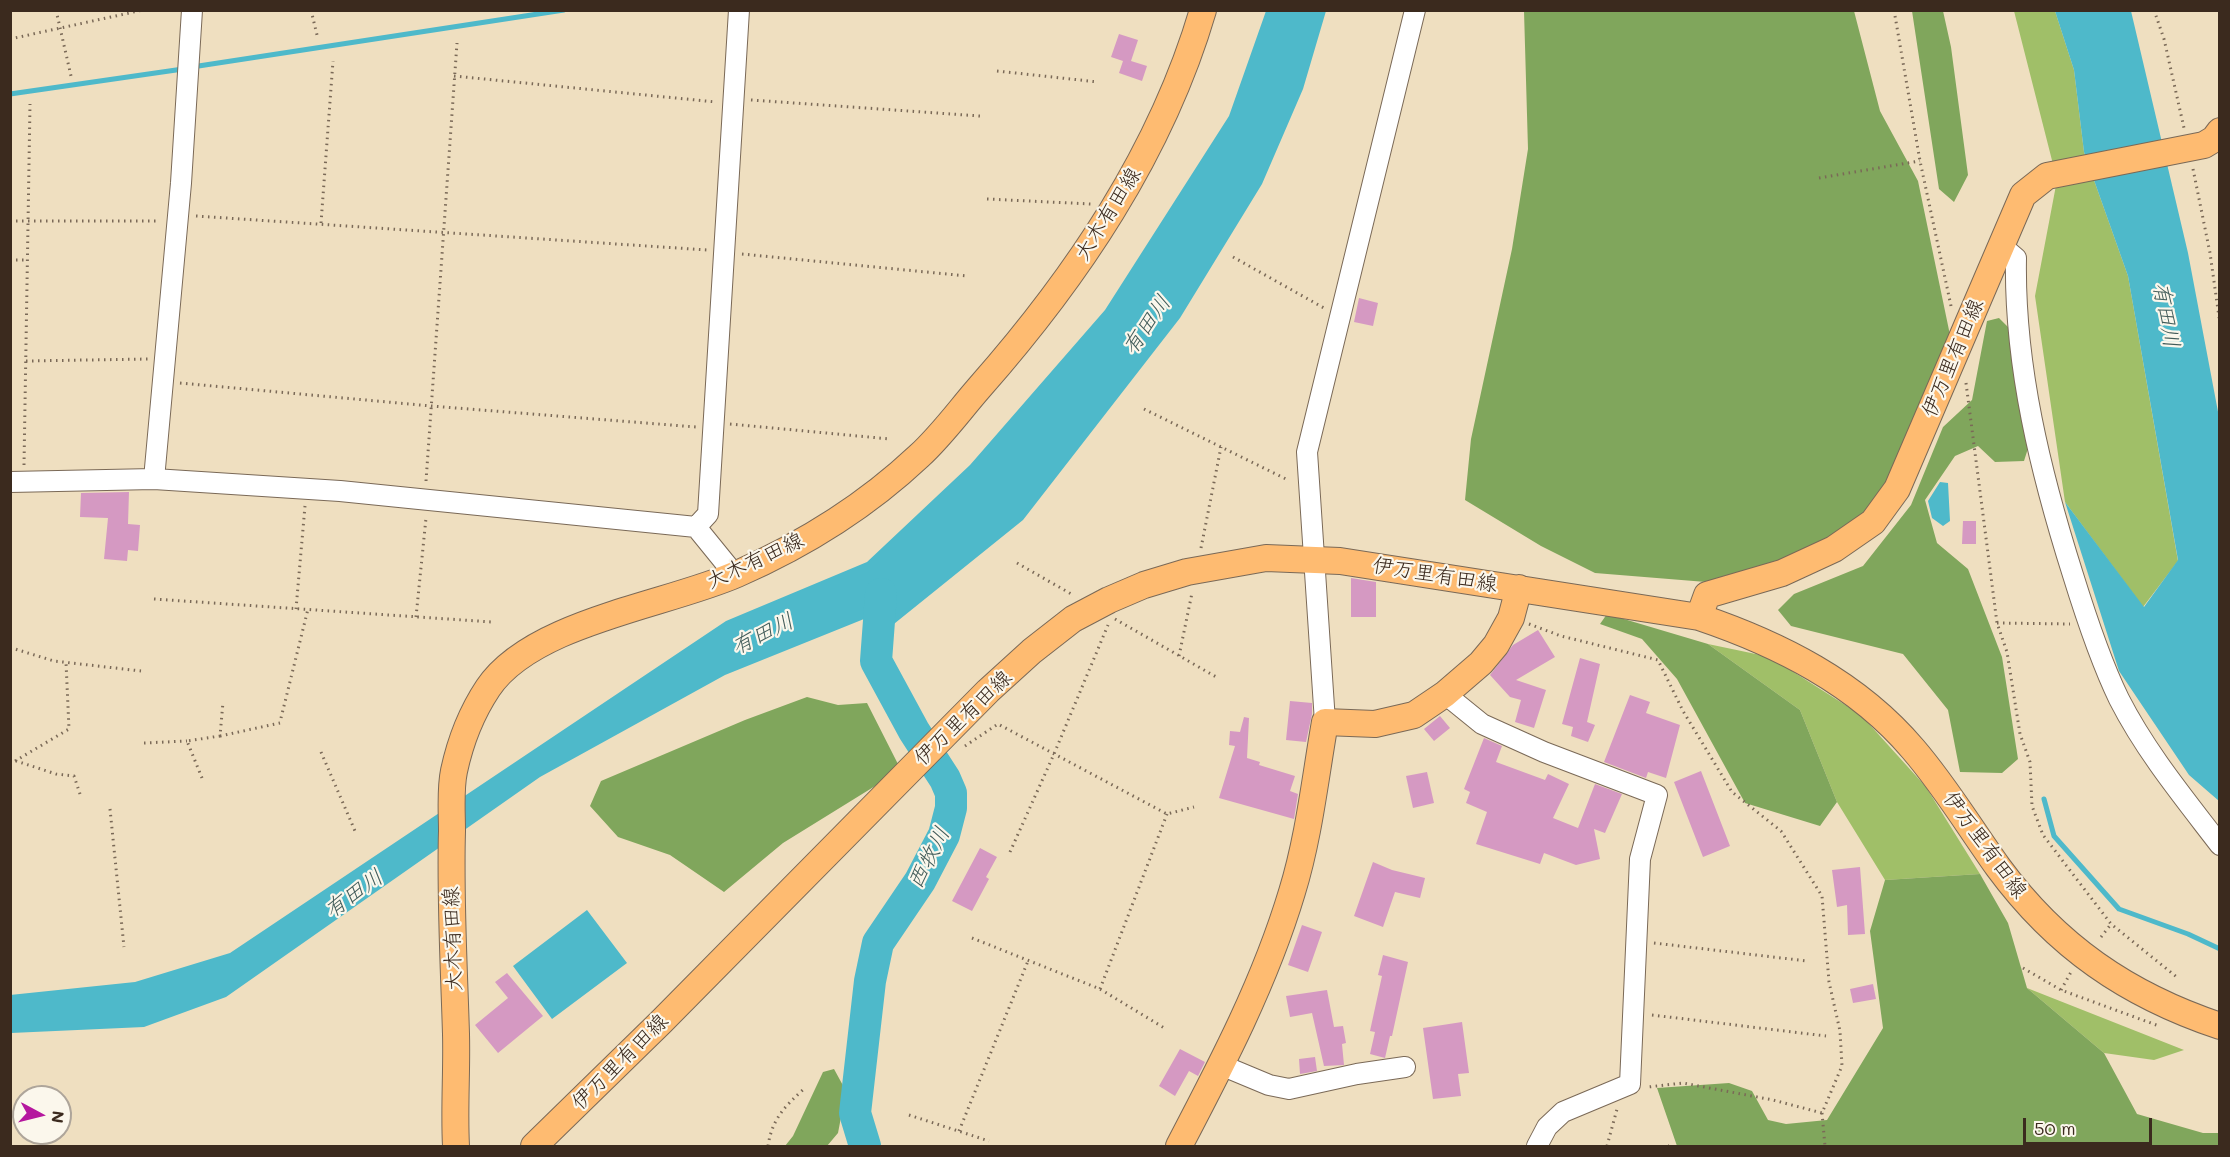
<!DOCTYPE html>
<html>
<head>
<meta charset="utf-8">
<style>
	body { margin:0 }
	#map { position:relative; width:2230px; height:1157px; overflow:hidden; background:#efdfc0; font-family:Mali,sans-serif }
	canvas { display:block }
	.frame { position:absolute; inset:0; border:12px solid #3b2a1e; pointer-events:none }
	.north { position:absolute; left:12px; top:1085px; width:60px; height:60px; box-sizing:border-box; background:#fbf7ec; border:2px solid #aea59a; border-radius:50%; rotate:97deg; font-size:16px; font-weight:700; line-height:24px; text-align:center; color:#3b2a1e }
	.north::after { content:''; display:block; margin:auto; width:21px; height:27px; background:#b5179e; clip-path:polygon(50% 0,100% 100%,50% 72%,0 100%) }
	.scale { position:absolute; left:2023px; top:1118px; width:129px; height:27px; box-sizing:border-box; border:3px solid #3b2a1e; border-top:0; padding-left:8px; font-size:18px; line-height:21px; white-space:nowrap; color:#3b2a1e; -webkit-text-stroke:4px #fbf7ec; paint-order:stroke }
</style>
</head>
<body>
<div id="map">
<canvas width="2230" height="1157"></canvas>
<div class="frame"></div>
<div class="north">N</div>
<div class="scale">50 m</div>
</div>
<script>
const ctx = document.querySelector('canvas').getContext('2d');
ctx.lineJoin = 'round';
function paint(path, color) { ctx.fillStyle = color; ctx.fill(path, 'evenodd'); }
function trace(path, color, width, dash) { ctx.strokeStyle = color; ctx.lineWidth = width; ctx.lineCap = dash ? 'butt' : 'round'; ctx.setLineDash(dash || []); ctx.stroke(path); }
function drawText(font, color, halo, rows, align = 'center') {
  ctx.font = font + ' Mali,"Klee One",sans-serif'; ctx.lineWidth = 4.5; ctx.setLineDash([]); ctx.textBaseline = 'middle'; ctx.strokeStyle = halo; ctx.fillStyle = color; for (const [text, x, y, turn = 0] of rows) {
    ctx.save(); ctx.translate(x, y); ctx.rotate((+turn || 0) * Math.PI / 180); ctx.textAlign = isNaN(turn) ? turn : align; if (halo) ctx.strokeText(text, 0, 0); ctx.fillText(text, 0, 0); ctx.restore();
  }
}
const green = new Path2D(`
	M2014,11H2055L2074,70L2084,152L2128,276L2178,561L2143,607L2065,502L2035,296L2057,180Z
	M1708,644L1770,657L1861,715L1926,787L1980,874L1885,880L1837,802L1800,710Z
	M2027,988L2184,1050L2154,1060L2104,1053Z`);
const forest = new Path2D(`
	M1524,11H1854L1880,111L1918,181L1950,335L1897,473L1864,516L1789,561L1706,582L1595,573L1541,546L1465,500L1471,439L1512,249L1528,149Z
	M1912,11H1943L1951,47L1968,175L1954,202L1939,189Z
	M1999,318L2011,330L2030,442L2024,461L1995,462L1978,446L1955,456L1925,500L1937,543L1968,569L2002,657L2018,759L2002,773L1960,772L1948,710L1903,654L1791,626L1778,610L1794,594L1863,566L1911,505L1943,427L1972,400L1987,321Z
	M1607,614L1708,644L1800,710L1837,802L1820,826L1745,803L1677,679L1642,639L1600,624Z
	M807,697L838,705L867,703L901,770L783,843L724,892L670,855L618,837L590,806L601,781L745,720Z
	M1980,874L2008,923L2027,988L2104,1053L2137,1114L2203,1133H2219V1146H1677L1657,1088L1729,1083L1752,1091L1768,1120L1786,1124L1827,1120L1883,1028L1870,931L1885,880Z
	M834,1069L846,1091L838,1133L827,1146H785L793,1136L823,1072Z`);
const water = new Path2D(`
	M1266,11H1326L1303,89L1262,184L1180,318L1023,520L879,636L864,619L725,675L540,777L226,997L144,1027L11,1033L10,995L135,982L230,953L726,621L867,562L970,465L1105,310L1229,116Z
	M2055,11H2131L2188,253L2219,417V801L2189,775L2119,671L2065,502L2144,607L2178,560L2128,276L2084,152L2074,70Z
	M1940,482L1948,483L1950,521L1943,526L1932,518L1928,501Z
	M587,910L627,963L552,1019L513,966Z`);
const stream = new Path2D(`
	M192,67L564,10
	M10,94L183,69
	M2044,799L2054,836L2119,909L2188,934L2220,949`);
const river = new Path2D(`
	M865,1146L855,1113L870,981L878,943L920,881L944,835L951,808V793L945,779L914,731L876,661L881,594`);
const building = new Path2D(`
	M1119,34L1138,40L1131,61L1147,66L1142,81L1119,73L1123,61L1111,57Z
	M1359,298L1378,303L1373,326L1354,322Z
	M129,492L128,524L140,525L138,551L128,550L127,561L104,559L108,518L80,517L81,493Z
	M1963,521H1976V544H1962Z
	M1351,578L1376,582V617H1351Z
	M1538,630L1555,657L1516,680L1546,690L1534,728L1515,722L1521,700L1510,697L1490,675L1513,645Z
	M1580,658L1600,664L1587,722L1595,725L1588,742L1571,736L1573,727L1562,724Z
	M1630,695L1650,702L1646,713L1680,725L1666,778L1648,772L1646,778L1604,762Z
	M1290,701L1312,703V714L1306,742L1286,740Z
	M1440,716L1450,728L1434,741L1424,729Z
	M1244,717L1249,718L1247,758L1260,762L1259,765L1295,776L1290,791L1298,794L1294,819L1219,798L1235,746L1229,745L1230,731L1240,732Z
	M1484,738L1502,746L1496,762L1545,780L1548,774L1569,784L1553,818L1578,828L1595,784L1622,794L1605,833L1594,829L1600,859L1576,865L1544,853L1540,864L1476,844L1487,812L1466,803L1470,792L1464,789Z
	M1701,771L1730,846L1703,857L1674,782Z
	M1427,772L1434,803L1413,808L1406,776Z
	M980,848L997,857L986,877L989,879L972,911L952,901Z
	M1373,862L1392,870L1425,878L1420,898L1395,892L1383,927L1354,916Z
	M1860,867L1865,934L1848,935L1847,905L1837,907L1832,870Z
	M1302,925L1322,932L1308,972L1288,965Z
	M1383,955L1408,962L1392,1036H1390L1385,1058L1370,1054L1375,1032L1370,1031L1382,976L1378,975Z
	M507,973L543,1016L498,1053L475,1025L508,998L495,982Z
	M1873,984L1876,999L1853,1003L1850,989Z
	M1327,990L1334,1027L1343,1026L1346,1043L1342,1044L1344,1065L1324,1066L1312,1013L1290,1017L1286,996Z
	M1462,1022L1469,1073L1458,1074L1461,1096L1433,1099L1423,1028Z
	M1180,1049L1205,1062L1198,1076L1189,1071L1175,1096L1159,1086Z
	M1315,1057L1317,1071L1300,1074L1299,1059Z`);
const path = new Path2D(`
	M56,10L71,76
	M311,10L318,39
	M1894,10L1920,161L1951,306
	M2154,10L2164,39L2184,128
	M10,39L143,10
	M997,71L1098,82
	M454,76L716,102
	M751,100L980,116
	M2193,169L2210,253L2220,324
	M1819,178L1920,161
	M987,199L1091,204
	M196,216L707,250
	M10,221H159
	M321,223L333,61
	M742,254L967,276
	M1233,257L1324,308
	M10,260H27
	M26,361L149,359
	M180,383L431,406L696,427
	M1966,383L1997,623L2007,652L2020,734L2030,762L2032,806L2043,835L2111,924L2178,978
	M1144,409L1288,480
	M730,424L890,439
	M24,465L30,104
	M426,481L457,43
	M1201,548L1221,447
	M1017,563L1073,595
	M154,599L492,622
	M296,609L305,506
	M416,617L426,518
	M1115,619L1218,678
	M1997,623L2070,624
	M1529,624L1561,636L1658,660L1683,711L1732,792L1781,831L1822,896L1829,982L1840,1031L1842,1066L1822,1113L1773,1100L1683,1083L1648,1087
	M10,649H15L54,661L141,671
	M1179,656L1192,593
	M281,718L308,609
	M220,736L280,723
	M144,743L187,741
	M965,746L998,724L1167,814L1194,807
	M321,752L355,831
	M10,759L56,774L74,776L81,797
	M15,761L69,729L66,662
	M202,778L187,741L220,736L223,702
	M110,809L124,947
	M1010,852L1054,754L1108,625
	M2101,937L2111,924
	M972,938L1100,989L1166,1029
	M1654,943L1807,961
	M2023,968L2061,990L2159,1026
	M1100,989L1167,814
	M2061,990L2071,972
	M1652,1015L1826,1036
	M1822,1113L1825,1146
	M909,1115L989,1141
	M959,1131L1028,961
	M768,1146C772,1119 785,1106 805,1088
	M1607,1146L1617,1109
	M1668,1146H1669`);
const minor = new Path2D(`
	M2002,246L2016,258C2014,366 2041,474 2073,575C2086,617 2100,660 2119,699C2146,752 2184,798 2220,845
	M154,479L181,183L192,10
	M10,482L154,479L340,491L696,527L735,575
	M696,527L708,514L739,10
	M1445,694L1482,724L1544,752L1657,795L1640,859L1630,1084L1563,1112L1547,1127L1537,1146
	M1325,722L1307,452L1415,10
	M1221,1065L1269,1085L1289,1089L1357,1074L1405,1067`);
const major = new Path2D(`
	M1699,617L1707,595L1782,573L1834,549L1873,522L1897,489L2023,195L2047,176L2204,145L2214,139L2220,131
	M456,1146C454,1109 457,1071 456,1034C454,966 450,899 452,831C452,812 450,790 454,771C460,743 472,712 488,688C532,622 667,605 737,574C803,545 867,505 919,456C941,436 959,411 979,388C1076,278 1161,153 1203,10
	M534,1146L661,1022L988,691L1032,651L1073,619L1109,600L1144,585L1187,572L1266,558L1340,561L1699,617C1779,644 1857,683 1913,749C1945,786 1970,828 1998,867C2056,946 2127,995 2220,1026
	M1179,1146C1222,1064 1265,982 1292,892C1309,837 1315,779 1325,722L1375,724L1414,715L1445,694L1481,663L1496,645L1511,618L1519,588`);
const streetNames = [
	["大木有田線",1108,214,-58],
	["伊万里有田線",1953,358,-67],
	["大木有田線",755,561,-25],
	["伊万里有田線",1435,575,9],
	["伊万里有田線",963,718,-44],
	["伊万里有田線",1985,845,54],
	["大木有田線",453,939,-92],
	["伊万里有田線",620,1062,-45]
];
const waterNames = [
	["有田川",2166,315,80],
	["有田川",1147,325,-55],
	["有田川",763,634,-26],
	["西牧川",929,858,-63],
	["有田川",354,894,-36]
];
paint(green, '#a0bf68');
paint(forest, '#80a65c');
paint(water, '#4eb9ca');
trace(stream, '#4eb9ca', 5);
trace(river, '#4eb9ca', 32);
paint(building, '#d599c2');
trace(minor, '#7a6957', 22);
trace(major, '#7a6957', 28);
trace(path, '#7a6957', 3, [1.5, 4.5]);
trace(minor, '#fff', 20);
trace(major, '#febb71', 26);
drawText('21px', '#3b2a1e', '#fbf7ec', streetNames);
drawText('italic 22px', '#425c5a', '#fbf7ec', waterNames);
</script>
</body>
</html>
